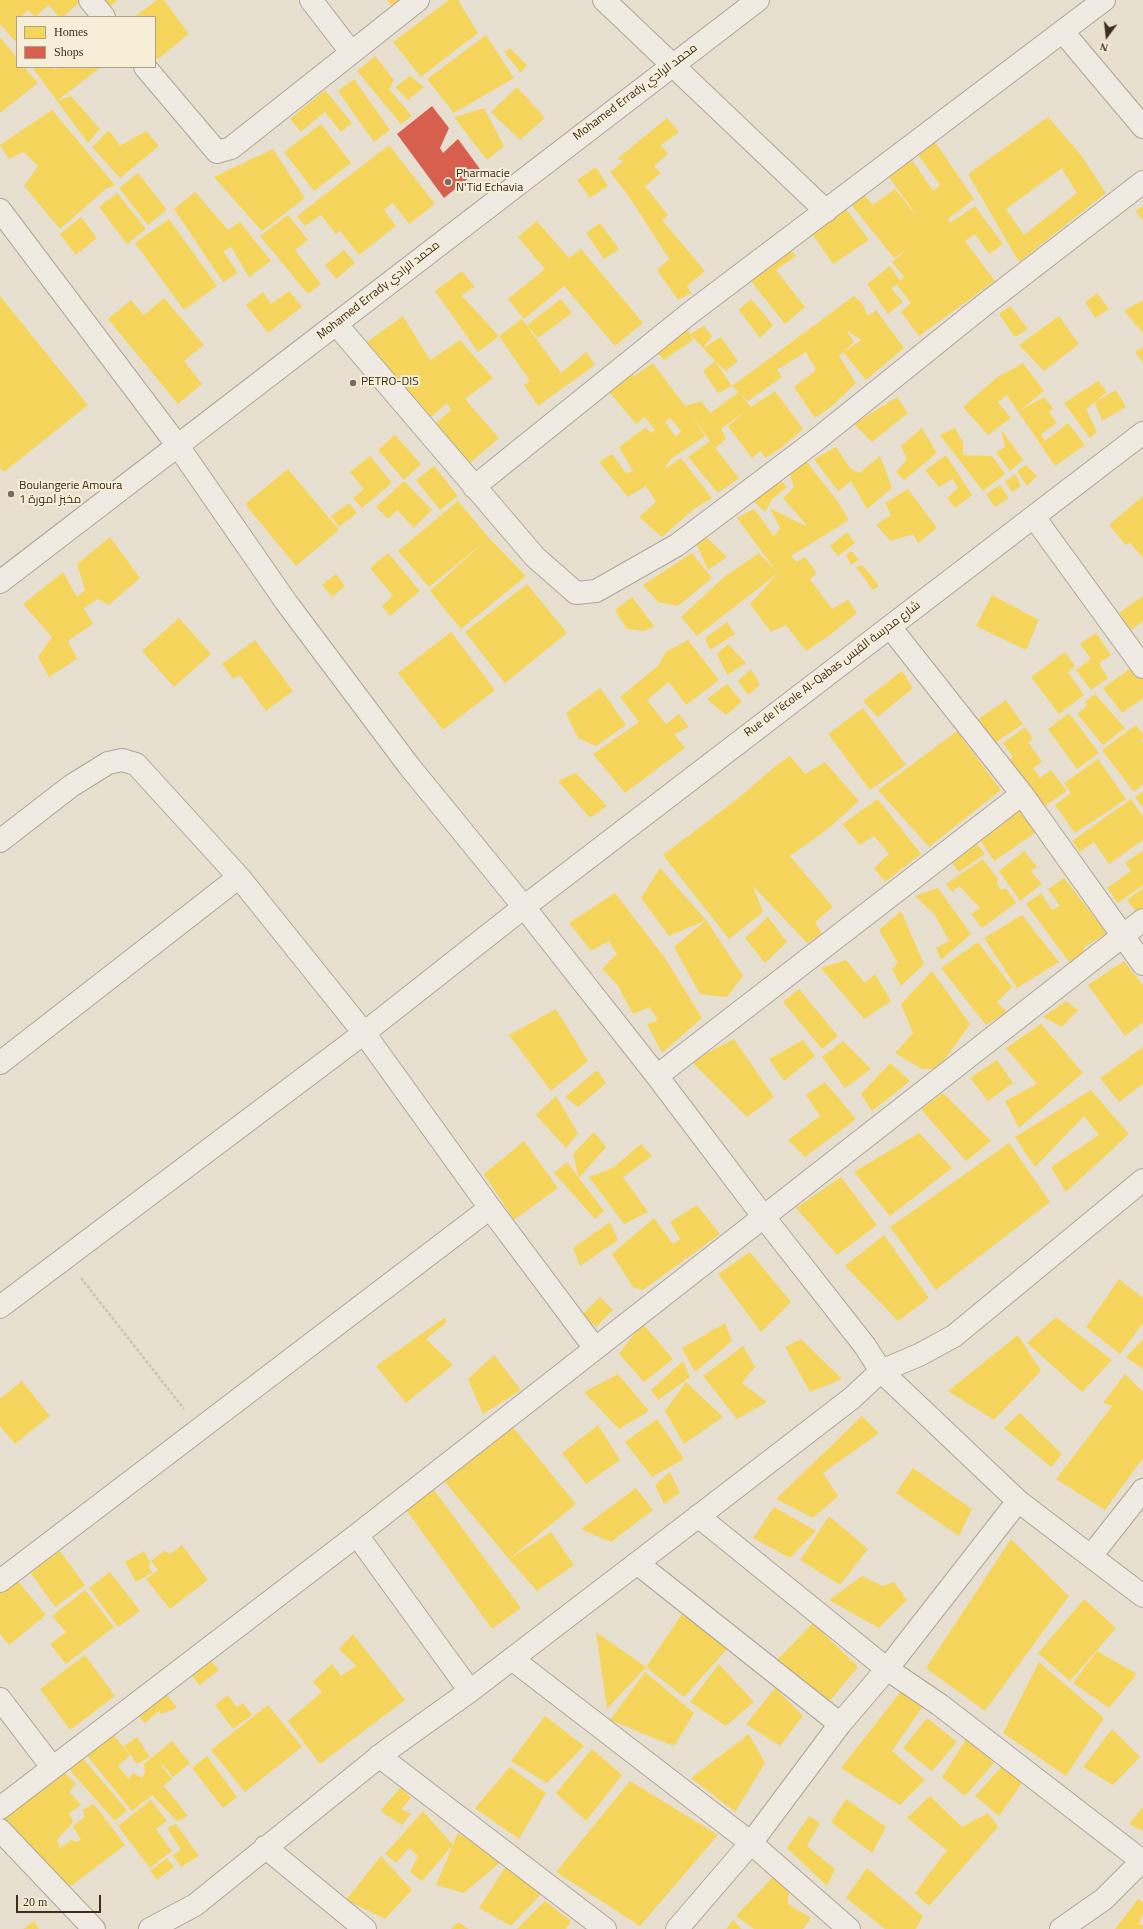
<!DOCTYPE html>
<html>
<head>
<meta charset="utf-8">
<style>
	body { margin:0 }
	#map { position:relative; width:1143px; height:1929px; overflow:hidden; background:#e7e0d1; font-family:Georgia,serif }
	canvas { display:block }
	.legend { position:absolute; left:16px; top:16px; width:140px; height:52px; box-sizing:border-box; background:#f7eed8; border:1px solid #ada18e; margin:0; padding:5px 7px; list-style:none; font-size:12px; color:#3d2e20 }
	.legend li { display:flex; align-items:center; gap:8px; height:20px }
	.legend b { width:20px; border:1px solid #ada18e }
	.north { position:absolute; left:1087px; top:16px; width:40px; height:40px; -webkit-text-stroke:3px #f7eed8; paint-order:stroke; rotate:195deg; font-size:11px; font-weight:700; line-height:16px; text-align:center; color:#3d2e20 }
	.north::after { content:''; display:block; margin:auto; width:14px; height:18px; background:#3d2e20; clip-path:polygon(50% 0,100% 100%,50% 72%,0 100%) }
	.scale { position:absolute; left:16px; top:1895px; width:85px; height:18px; box-sizing:border-box; border:2px solid #3d2e20; border-top:0; padding-left:5px; font-size:12px; line-height:14px; white-space:nowrap; color:#3d2e20; -webkit-text-stroke:3px #f7eed8; paint-order:stroke }
</style>
</head>
<body>
<div id="map">
<canvas width="1143" height="1929"></canvas>
<ul class="legend">
<li><b style="height:11px;background:#f6d55c"></b>Homes</li>
<li><b style="height:11px;background:#d6604d"></b>Shops</li>
</ul>
<div class="north">N</div>
<div class="scale">20 m</div>
</div>
<script>
const ctx = document.querySelector('canvas').getContext('2d');
ctx.lineJoin = 'round';
function paint(path, color) { ctx.fillStyle = color; ctx.fill(path, 'evenodd'); }
function trace(path, color, width, dash) { ctx.strokeStyle = color; ctx.lineWidth = width; ctx.lineCap = dash ? 'butt' : 'round'; ctx.setLineDash(dash || []); ctx.stroke(path); }
function drawText(font, color, halo, rows, align = 'center') {
  ctx.font = font + ' Georgia,Cairo,serif'; ctx.lineWidth = 4; ctx.setLineDash([]); ctx.textBaseline = 'middle'; ctx.strokeStyle = halo; ctx.fillStyle = color; for (const [text, x, y, turn = 0] of rows) {
    ctx.save(); ctx.translate(x, y); ctx.rotate((+turn || 0) * Math.PI / 180); ctx.textAlign = isNaN(turn) ? turn : align; if (halo) ctx.strokeText(text, 0, 0); ctx.fillText(text, 0, 0); ctx.restore();
  }
}
const homes = new Path2D(`
	M0,0H78L80,2L63,17H59L49,5L35,17L29,10L21,17H17V43L0,24Z
	M103,0H118L109,7Z
	M157,0H164L189,34L158,59L155,56V17H134Z
	M387,0H402L392,6Z
	M449,0H458L478,33L421,77L393,42Z
	M486,35L514,78L454,113L427,79Z
	M0,37L17,58V67H24L38,83L0,113Z
	M510,48L527,65L521,73L504,52Z
	M375,56L394,80L389,89L412,116L401,124L357,71Z
	M32,67H53L55,70L59,67H101L57,101L71,96L100,129L88,143L57,101Z
	M410,76L424,87L408,100L395,87Z
	M354,79L390,130L374,142L338,91Z
	M517,87L545,118L520,140L491,112Z
	M325,90L352,123L341,132L325,112L301,132L290,119Z
	M484,108L504,146L487,160L454,117Z
	M52,110L115,185L106,189L60,229L24,186L38,166L24,152L9,159L0,145Z
	M1048,117L1081,155L1106,193L1019,262L968,174ZM1065,166L1062,169L1077,193L1024,235L1006,209Z
	M667,118L679,132L661,145L668,154L654,166L661,173L645,186L668,215L662,220L705,271L687,286L691,293L678,300L657,270L669,259L630,198L610,172L624,161L617,159Z
	M321,124L351,163L314,191L284,152Z
	M109,130L120,146L146,131L159,146L120,178L92,147Z
	M933,139L974,199L948,219L950,223L975,206L1003,244L989,254L975,234L965,241L995,281L919,336L901,312L911,303L897,285L891,288L903,302L888,314L867,284L890,266L900,281L904,277L892,262L907,249L894,258L849,202L862,193L873,205L895,189L922,223L887,174L910,157L933,191L940,185L916,152Z
	M389,145L435,204L409,224L393,203L384,210L396,226L359,255L340,231L336,234L321,215L305,226L297,216Z
	M273,149L305,198L262,231L214,177Z
	M596,167L608,186L590,198L577,180Z
	M138,173L167,210L148,225L119,188Z
	M195,192L228,230L240,222L271,261L249,277L231,247L223,251L238,273L223,282L174,209Z
	M117,193L146,229L127,244L99,207Z
	M844,206L869,240L833,264L812,234Z
	M1143,206V221L1136,211Z
	M288,215L308,240L295,250L321,284L308,294L260,236Z
	M81,217L97,238L76,255L60,234Z
	M169,219L217,286L184,310L135,243Z
	M537,221L569,258L581,249L643,323L615,346L564,286L524,319L508,299L545,269L518,237Z
	M600,223L619,249L604,259L586,233Z
	M790,249L796,256L776,270L805,307L785,324L751,281Z
	M344,250L355,263L336,279L325,265Z
	M462,271L475,287L461,295L499,336L478,352L435,291Z
	M289,291L302,307L268,333L246,305L263,292L271,304Z
	M1097,293L1109,309L1095,318L1085,302Z
	M0,296L88,405L4,472L0,468Z
	M854,296L862,303L868,316L876,310L904,348L866,380L843,352L862,340L847,331L854,342L839,356L856,383L832,406L815,418L794,387L816,370L806,352L777,370L782,377L748,401L740,393L751,407L775,391L803,429L781,448L765,458L761,451L752,458L728,426L747,410L721,429L726,439L715,448L739,478L718,493L688,457L710,441L691,414L705,436L671,459L663,470L681,458L712,498L695,508L662,537L639,517L656,502L646,486L628,497L599,462L612,454L626,473L633,471L619,447L646,427L651,433L655,430L645,417L636,424L606,388L630,370L634,376L653,363L685,406L701,401L710,413L739,392L732,386ZM670,418L681,431L676,437L665,422Z
	M164,298L204,345L184,361L202,384L178,404L108,319L131,300L144,315Z
	M561,299L572,313L538,338L527,325Z
	M751,299L773,325L760,338L739,310Z
	M1143,300V333L1124,311Z
	M1010,306L1028,329L1015,337L999,314Z
	M403,316L430,360L426,363L460,340L493,378L465,399L499,438L470,463L436,423L451,410L447,403L431,417L367,342Z
	M1059,316L1079,344L1044,371L1019,345Z
	M522,319L561,373L586,352L595,365L538,406L524,385L530,381L499,336Z
	M704,326L712,336L703,348L721,337L738,361L726,371L715,361L732,386L718,393L703,371L715,361L703,348L690,334L693,340L664,360L656,351L687,328L690,334Z
	M1143,347V363L1135,352Z
	M1023,363L1044,391L1019,411L1044,397L1053,408L1049,412L1057,423L1041,434L1045,441L1068,423L1085,445L1055,466L1007,395L998,402L1011,418L988,435L963,407L996,378Z
	M1098,381L1107,392L1086,409L1097,432L1090,438L1064,403Z
	M1116,390L1126,407L1102,421L1095,402Z
	M897,397L908,413L872,442L854,424Z
	M922,428L937,453L904,480L896,472L907,459L901,446Z
	M955,428L963,442V455L992,456L1005,474L983,491L940,435Z
	M1001,429L1023,460L1010,471L996,452L1005,447Z
	M395,435L421,464L404,480L378,450Z
	M836,447L850,468L859,473L880,456L892,488L867,509L851,481L838,491L814,459Z
	M946,455L972,495L955,508L947,498L958,488L953,479L939,487L925,470Z
	M370,456L392,483L362,508L353,498L364,489L350,472Z
	M806,461L838,502L849,520L791,556L797,562L805,557L817,573L810,579L832,609L848,600L857,613L830,635L806,651L786,625L771,632L750,604L778,573L697,636L681,617L723,578L759,553L777,572L737,518L754,509L774,536L780,528L770,508L808,527L783,498L794,487L790,475Z
	M1026,465L1037,476L1027,486L1017,471Z
	M434,466L458,496L440,510L416,480Z
	M288,469L339,530L296,566L245,504Z
	M1015,474L1021,486L1012,492L1005,482Z
	M780,479L787,487L772,499L765,512L753,501Z
	M404,481L432,510L414,528L397,510L388,519L376,507Z
	M1000,485L1009,498L995,507L986,494Z
	M908,489L937,528L918,543L913,534L891,541L876,525L891,515L885,503Z
	M1143,496V558L1130,543L1126,545L1109,525Z
	M458,501L488,537L526,576L461,629L430,591L483,543L429,587L398,551Z
	M349,503L357,513L339,527L331,516Z
	M847,532L855,543L838,556L830,546Z
	M110,537L140,578L109,605L98,599L84,608L93,624L68,641L77,659L49,677L38,657L52,637L23,604L63,572L77,597L85,590L77,564Z
	M706,537L727,557L708,570L697,545Z
	M852,551L859,560L851,565L846,554Z
	M388,553L420,591L390,616L382,606L393,596L370,568Z
	M692,553L712,578L678,606L658,602L643,585Z
	M862,565L871,575L879,586L873,590L856,567Z
	M336,574L345,586L332,597L322,585Z
	M527,584L567,633L505,683L465,632Z
	M992,595L1039,620L1026,650L976,626Z
	M1143,596V621L1131,630L1119,613Z
	M632,597L654,626L645,631L627,629L615,610Z
	M179,618L211,654L174,687L142,651Z
	M727,622L735,634L710,650L705,638Z
	M451,632L495,690L443,730L398,673Z
	M1096,633L1111,655L1099,663L1108,678L1091,690L1076,670L1091,659L1080,644Z
	M255,640L293,691L266,711L240,675L233,679L222,664Z
	M688,640L719,680L686,705L669,682L647,700L666,724L679,714L689,727L674,734L685,748L625,793L593,754L639,722L620,697L658,666L666,652Z
	M728,644L746,663L727,675L717,654Z
	M1065,652L1075,666L1068,672L1084,695L1059,714L1031,677Z
	M1134,666L1143,679V698L1122,713L1103,688Z
	M751,669L760,685L748,695L738,681Z
	M902,671L913,688L878,717L863,701Z
	M727,684L742,702L726,715L707,699Z
	M600,688L626,725L596,746L578,738L566,713Z
	M1095,694L1125,728L1103,745L1077,714L1087,706L1085,702Z
	M1006,700L1023,724L995,743L978,719Z
	M863,708L906,765L870,790L828,734Z
	M1069,713L1099,753L1077,769L1048,729Z
	M1136,725L1143,734V739L1141,741L1143,743V784L1134,792L1102,750Z
	M1025,727L1033,739L1028,742L1042,762L1033,768L1040,778L1051,770L1067,791L1042,808L1008,761L1013,757L1003,743Z
	M957,731L1001,790L929,847L878,790Z
	M790,756L805,774L825,762L859,801L829,828L790,856L833,907L815,922L822,934L807,943L753,886L763,912L729,939L663,855L741,796L773,768Z
	M1098,759L1126,799L1075,833L1055,805L1071,793L1064,783Z
	M576,773L607,806L590,818L558,781Z
	M1143,791V808L1135,797Z
	M878,799L921,854L885,882L874,868L889,854L874,836L860,845L842,824Z
	M1131,799L1143,817V840L1109,864L1094,842L1080,852L1072,841Z
	M1019,809L1035,833L994,861L978,837Z
	M977,844L985,854L959,872L952,863Z
	M1143,850V885L1118,903L1107,888L1131,871L1125,863Z
	M1024,851L1037,867L1031,871L1042,884L1020,901L999,871Z
	M983,859L998,879L997,883L1001,890L1006,888L1016,903L982,928L971,914L980,908L959,886L952,892L946,884Z
	M660,868L706,920L669,936L641,898Z
	M1064,878L1107,933L1083,948L1087,953L1070,963L1026,904L1041,893L1052,910L1060,906L1048,889Z
	M938,888L971,934L941,960L936,948L949,941L935,915L915,896Z
	M1143,888V908L1137,913L1127,900Z
	M615,893L665,958L702,1018L662,1053L647,1024L658,1020L649,1007L633,1014L617,984L602,969L617,954L609,941L591,951L569,923Z
	M901,911L924,964L901,986L892,969L898,963L879,930Z
	M1022,915L1059,962L1017,988L984,938Z
	M768,917L787,942L765,963L745,938Z
	M706,920L743,976L727,997L700,994L674,947Z
	M978,942L1012,987L997,1002L1007,1012L986,1025L941,968Z
	M846,960L865,983L875,974L891,1001L864,1019L821,968Z
	M1124,961L1143,985V1022L1125,1036L1088,985Z
	M932,971L970,1024L938,1069H922L895,1053L913,1033L901,1004Z
	M799,989L838,1036L822,1049L783,1002Z
	M1066,1001L1078,1010L1062,1027L1043,1017Z
	M556,1009L588,1061L551,1091L509,1035Z
	M1041,1024L1083,1073L1019,1128L1005,1101L1037,1084L1006,1048Z
	M734,1039L774,1097L747,1117L691,1061Z
	M803,1040L815,1056L784,1081L769,1059Z
	M843,1041L871,1069L845,1088L822,1057Z
	M1143,1047V1084L1119,1102L1100,1078Z
	M997,1060L1013,1083L988,1101L970,1078Z
	M890,1063L910,1081L872,1111L861,1094Z
	M597,1070L606,1083L578,1107L565,1097Z
	M825,1082L856,1119L805,1157L788,1140L820,1116L806,1095Z
	M1091,1090L1129,1134L1066,1192L1051,1167L1099,1135L1084,1116L1035,1167L1015,1137Z
	M943,1093L991,1141L966,1161L921,1109Z
	M556,1096L578,1133L566,1148L536,1115Z
	M594,1132L606,1147L579,1178L573,1154Z
	M919,1133L952,1168L890,1216L854,1172Z
	M524,1141L558,1188L514,1220L484,1174Z
	M1009,1143L1050,1202L936,1290L890,1227Z
	M641,1144L652,1156L623,1177L648,1212L624,1224L589,1177L614,1167Z
	M567,1162L604,1211L595,1219L554,1173Z
	M841,1177L877,1225L837,1255L796,1208Z
	M697,1205L720,1234L643,1290L633,1287L612,1254L654,1218L673,1244L680,1239L670,1222Z
	M610,1222L618,1240L580,1266L573,1248Z
	M884,1235L929,1298L898,1321L845,1266Z
	M750,1252L791,1302L761,1332L718,1274Z
	M1119,1279L1143,1298V1323L1120,1354L1086,1327Z
	M600,1297L613,1310L596,1327L583,1314Z
	M1056,1317L1112,1360L1082,1392L1027,1343Z
	M444,1318L447,1322L426,1339L453,1365L406,1403L376,1366Z
	M642,1323L673,1359L644,1382L619,1354Z
	M725,1323L732,1341L695,1372L682,1348Z
	M1018,1335L1041,1371L994,1420L948,1391Z
	M801,1339L842,1379L810,1392L785,1347Z
	M1143,1339V1369L1126,1357Z
	M743,1346L755,1367L742,1383L767,1402L737,1419L703,1376Z
	M494,1355L521,1390L483,1414L468,1379Z
	M683,1361L690,1377L658,1400L651,1390Z
	M618,1374L649,1411L619,1429L584,1392Z
	M1125,1374L1143,1392V1458L1105,1510L1056,1479L1112,1406L1103,1403Z
	M22,1381L50,1416L15,1444L0,1426V1397L1,1398Z
	M686,1382L723,1417L684,1444L665,1411Z
	M1020,1413L1062,1454L1051,1467L1004,1428Z
	M862,1416L879,1433L823,1473L838,1496L813,1518L776,1499Z
	M657,1419L684,1459L652,1477L625,1442Z
	M511,1425L576,1504L509,1559L551,1532L574,1565L537,1591L509,1559L444,1481Z
	M598,1425L620,1460L586,1484L562,1453Z
	M913,1468L972,1509L959,1536L896,1493Z
	M670,1472L680,1493L664,1504L655,1485Z
	M432,1487L521,1608L492,1629L404,1507Z
	M636,1488L653,1510L611,1542L581,1529Z
	M774,1507L816,1531L790,1558L753,1538Z
	M829,1516L868,1549L840,1585L800,1560Z
	M1011,1539L1069,1596L985,1711L926,1668Z
	M182,1545L208,1580L170,1609L146,1579L158,1570L151,1561L164,1551L170,1554Z
	M60,1551L85,1585L55,1607L30,1572Z
	M144,1551L150,1562L149,1568L153,1572L136,1582L125,1562Z
	M110,1572L140,1611L118,1627L89,1588Z
	M862,1576L882,1586L894,1582L907,1600L879,1628L829,1600Z
	M16,1579L46,1615L9,1645L0,1634V1591Z
	M85,1590L114,1627L66,1664L50,1644L66,1632L52,1616Z
	M1084,1599L1116,1628L1070,1681L1038,1653Z
	M682,1614L728,1648L684,1697L646,1667L607,1709L596,1632L646,1667Z
	M813,1623L858,1667L829,1702L777,1660Z
	M353,1634L405,1700L320,1764L288,1721L322,1692L313,1682L332,1664L341,1676L356,1666L339,1649Z
	M1097,1651L1137,1674L1109,1708L1073,1683Z
	M85,1655L115,1696L70,1730L40,1689Z
	M207,1656L219,1670L200,1685L188,1672Z
	M1039,1662L1104,1718L1066,1776L1003,1733Z
	M719,1664L754,1702L726,1726L690,1702Z
	M645,1672L694,1713L674,1746L610,1720Z
	M775,1688L803,1716L780,1746L746,1724Z
	M902,1690L923,1706L892,1751L925,1780L900,1805L841,1768Z
	M165,1692L177,1708L161,1714L159,1711L145,1723L136,1713Z
	M228,1695L237,1707L243,1703L252,1715L233,1729L215,1705Z
	M268,1705L302,1747L245,1792L211,1750Z
	M545,1716L584,1746L547,1783L511,1761Z
	M927,1718L957,1742L932,1771L903,1748Z
	M1112,1729L1140,1757L1113,1785L1083,1767Z
	M111,1732L130,1755L118,1766L129,1779L133,1773L142,1778L145,1773L144,1764L172,1741L190,1763L173,1777L162,1764L161,1765L172,1779L132,1811L85,1753Z
	M749,1734L765,1763L735,1812L691,1778Z
	M968,1736L994,1763L965,1796L942,1777Z
	M137,1737L150,1757L137,1764L124,1746Z
	M592,1749L622,1775L586,1821L556,1793Z
	M80,1755L127,1810L115,1821L67,1767Z
	M207,1756L237,1797L223,1808L192,1768Z
	M1003,1765L1023,1782L999,1816L975,1796Z
	M510,1767L546,1793L519,1839L475,1808Z
	M63,1771L76,1784L69,1792L81,1805L69,1813L73,1822L57,1840L60,1848L72,1840L76,1842L81,1840L73,1826L85,1817L82,1810L94,1804L125,1845L62,1893L4,1818Z
	M630,1781L718,1835L640,1926L556,1872Z
	M164,1786L188,1816L177,1821L152,1795Z
	M401,1787L411,1798L401,1809L411,1814L402,1825L380,1811Z
	M930,1796L962,1827L988,1813L998,1827L929,1906L915,1893L947,1850L907,1818Z
	M846,1799L886,1827L872,1853L831,1822Z
	M151,1800L167,1821L156,1829L172,1851L150,1868L118,1826Z
	M1143,1807V1831L1129,1824Z
	M423,1811L453,1845L422,1881L410,1872L418,1856L409,1848L396,1863L385,1854Z
	M809,1816L820,1823L807,1846L835,1869L827,1886L787,1848Z
	M176,1824L199,1856L181,1867L173,1855L181,1850L167,1828Z
	M458,1833L503,1860L464,1893L436,1885Z
	M381,1856L412,1890L385,1919L346,1900Z
	M167,1858L174,1867L157,1880L150,1871Z
	M508,1863L542,1893L511,1926L479,1908Z
	M867,1868L923,1916L916,1929H885L846,1898Z
	M773,1877L789,1891L788,1904L811,1918L803,1929H754L736,1916Z
	M1138,1899L1143,1902V1913L1139,1924L1143,1925V1929H1115Z
	M545,1901L571,1921L566,1929H517Z
	M733,1920L742,1929H726Z
	M34,1921L39,1929H23Z
	M458,1922L469,1929H451Z`);
const shops = new Path2D(`
	M432,106L449,128L440,148L443,153L458,139L480,169L444,198L397,134Z`);
const path = new Path2D(`
	M81,1278L184,1409`);
const minor = new Path2D(`
	M90,0L104,17
	M311,0L351,52
	M604,0L826,211
	M1063,32L1143,127
	M145,67L217,152L231,148L418,0
	M0,210L178,446L286,602L409,766L524,907L657,1076L763,1216L865,1346L881,1371L852,1398L717,1502L470,1691L386,1751L195,1905L150,1929
	M336,324L535,557L576,593L596,591L677,545L815,441L984,305L1143,182
	M474,487L690,313L1104,0
	M1034,517L1143,667
	M890,627L1022,794L1143,964
	M0,841L71,786L108,763L122,760L136,764L239,877L364,1033L490,1208L594,1347
	M0,1063L239,877
	M657,1076L1022,794
	M1143,1180L954,1336L919,1355L881,1371L1018,1501L1143,1596
	M0,1307L364,1033L524,907L1143,433
	M698,1516L887,1669L940,1705L1142,1861L1143,1860
	M357,1535L470,1691
	M1091,1556L1143,1490
	M637,1563L840,1724
	M0,1581L490,1208
	M512,1659L751,1843L849,1929
	M0,1699L52,1767
	M379,1756L605,1929
	M0,1808L357,1535L1143,920
	M0,1830L94,1929
	M265,1847L365,1929
	M677,1929L751,1843L840,1724L887,1669L1018,1501
	M1061,1929L1104,1899L1142,1861`);
const tertiary = new Path2D(`
	M0,582L758,0`);
const markers = [
	[448,182,4,"#786c5e"],
	[353,383,4,"#786c5e"],
	[11,494,4,"#786c5e"]
];
const streetNames = [
	["Mohamed Errady محمد الرادي",636,93,-37],
	["Mohamed Errady محمد الرادي",379,291,-38],
	["Rue de l'école Al-Qabas شارع مدرسة القبس",833,670,-37]
];
const poiNames = [
	["Pharmacie",456,175],
	["N'Tid Echavia",456,189],
	["PETRO-DIS",361,383],
	["Boulangerie Amoura",19,487],
	["1 مخبز امورة",19,501]
];
paint(homes, '#f6d55c');
paint(shops, '#d6604d');
trace(minor, '#ada599', 24);
trace(tertiary, '#ada599', 24);
trace(path, '#c8c2b9', 2.5, [3, 2]);
trace(minor, '#efebe3', 22);
trace(tertiary, '#efebe3', 22);
for (const [x, y, r, color] of markers) { const dot = new Path2D(); dot.arc(x, y, r, 0, 2 * Math.PI); ctx.fillStyle = color; ctx.fill(dot); trace(dot, '#f7eed8', 1.5); }
drawText('12px', '#3d2e20', '#f7eed8', streetNames);
drawText('12px', '#3d2e20', '#f7eed8', poiNames, 'left');
</script>
</body>
</html>
